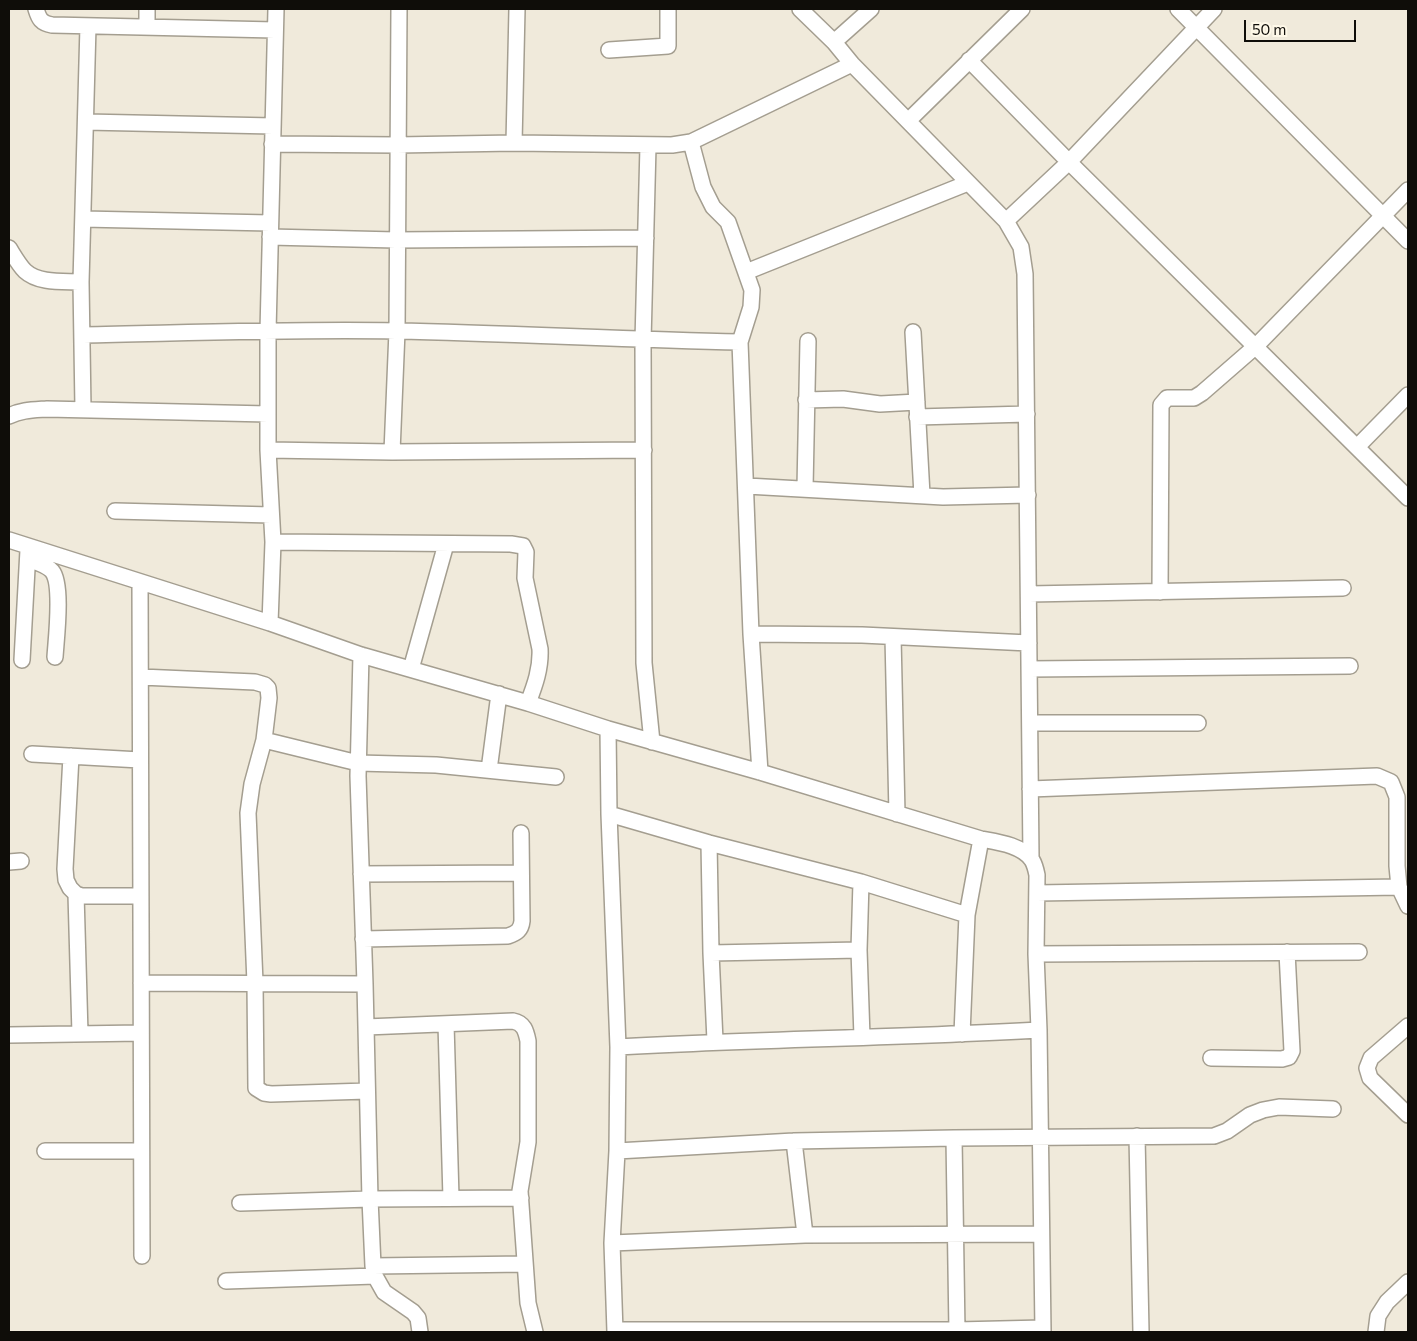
<!DOCTYPE html>
<html>
<head>
<meta charset="utf-8">
<style>
	body { margin:0 }
	#map { position:relative; width:1417px; height:1341px; overflow:hidden; background:#f0eadb; font-family:Commissioner,sans-serif }
	canvas { display:block }
	.frame { position:absolute; inset:0; border:10px solid #0f0d09; pointer-events:none }
	.scale { position:absolute; left:1244px; top:20px; width:112px; height:22px; box-sizing:border-box; border:2px solid #0f0d09; border-top:0; padding-left:6px; font-size:15px; line-height:18px; white-space:nowrap; color:#0f0d09; -webkit-text-stroke:4px #fef8e8; paint-order:stroke }
</style>
</head>
<body>
<div id="map">
<canvas width="1417" height="1341"></canvas>
<div class="frame"></div>
<div class="scale">50 m</div>
</div>
<script>
const ctx = document.querySelector('canvas').getContext('2d');
ctx.lineJoin = 'round';
function trace(path, color, width, dash) { ctx.strokeStyle = color; ctx.lineWidth = width; ctx.lineCap = dash ? 'butt' : 'round'; ctx.setLineDash(dash || []); ctx.stroke(path); }
const minor = new Path2D(`
	M36,9C39,19 41,23 52,25L275,30
	M800,9L834,42L852,64L1006,221L1021,247L1025,274L1031,858
	M1178,9L1408,241
	M147,27V9
	M834,42L871,9
	M609,50L668,46V9
	M969,60L1069,162L1408,498
	M908,121L1022,9
	M86,122L273,126
	M691,142L703,187L713,207L728,222L752,290L751,307L740,342
	M514,143L517,9
	M272,144L397,145L514,143L672,145L691,142L852,64
	M648,146L643,341L644,663L652,742
	M83,219L270,223
	M1006,221L1069,162L1214,9
	M270,237L396,240L646,238
	M9,248C14,256 19,265 25,271C39,284 64,281 81,282
	M746,272L968,183
	M913,332L922,495
	M83,335C187,333 292,329 396,331C511,333 626,340 740,342L751,634L760,772
	M806,400L843,399L880,404L917,402
	M83,409L81,282L88,26
	M9,416C21,410 33,410 47,409L268,414
	M917,417L1027,414
	M1357,447L1408,395
	M268,450L392,452L644,450
	M392,452L397,331L399,9
	M747,486L943,497L1028,495
	M805,488L808,341
	M115,511L271,515
	M9,540L270,623L361,655L528,703L608,729L760,772L981,839C997,842 1022,845 1032,860C1035,865 1036,870 1037,875L1036,954L1039,1030L1043,1332
	M273,542L511,544L523,546L526,552L525,578L540,649C541,668 535,685 528,703
	M28,559C36,562 47,565 52,571C63,584 56,640 55,657
	M140,582L142,1256
	M1160,592L1161,405L1167,398H1194L1202,393L1256,346L1408,190
	M1029,594L1343,588
	M270,623L273,542L268,450V331L276,9
	M751,634L862,635L1029,643
	M893,637L897,814
	M361,655L358,776L365,984L370,1199L373,1266L375,1276L384,1292L413,1312L418,1318L420,1332
	M22,660L28,550
	M411,669L446,544
	M1029,669L1350,666
	M141,677L255,682L265,685L268,688L269,698L264,740L252,784L248,813L255,983L256,1088L264,1093L271,1094L367,1091
	M1030,723H1198
	M608,729L609,814L618,1047L617,1151L612,1243L615,1332
	M264,740L358,763L436,765L556,777
	M32,754L140,760
	M71,756L65,869L66,880L70,888L76,894L82,896H139
	M489,770L499,694
	M1030,789L1377,776L1391,782L1397,797V866L1399,887
	M609,814L709,843L861,882L967,915
	M709,843L711,953L715,1041
	M9,862L21,861
	M361,874L521,873
	M861,882L859,950L862,1037
	M1037,893L1399,887L1408,906
	M76,894L80,1034
	M363,939L508,936C517,933 521,930 522,921L521,833
	M711,953L859,950
	M1036,954L1359,952
	M141,983L365,984
	M446,1024L451,1198
	M1408,1026L1371,1058L1367,1068L1370,1078L1408,1115
	M366,1027L513,1021C524,1023 526,1031 528,1041V1142L520,1191L528,1303L535,1332
	M962,1034L967,915L981,839
	M9,1035L141,1033
	M618,1047C758,1039 899,1038 1039,1030
	M1211,1058L1282,1059L1289,1057L1292,1051L1287,952
	M1137,1136L1141,1332
	M954,1138L957,1332
	M794,1141L805,1235
	M45,1151H141
	M617,1151L794,1141L954,1138L1214,1136L1227,1131L1250,1115L1263,1110L1279,1107L1333,1109
	M240,1203L370,1199L521,1198
	M612,1243L805,1235L1040,1234
	M373,1266L525,1264
	M226,1281L375,1276
	M615,1330H957L1043,1328
	M1376,1332L1378,1316L1387,1302L1408,1282`);
trace(minor, '#a49e90', 18);
trace(minor, '#fff', 15);
</script>
</body>
</html>
